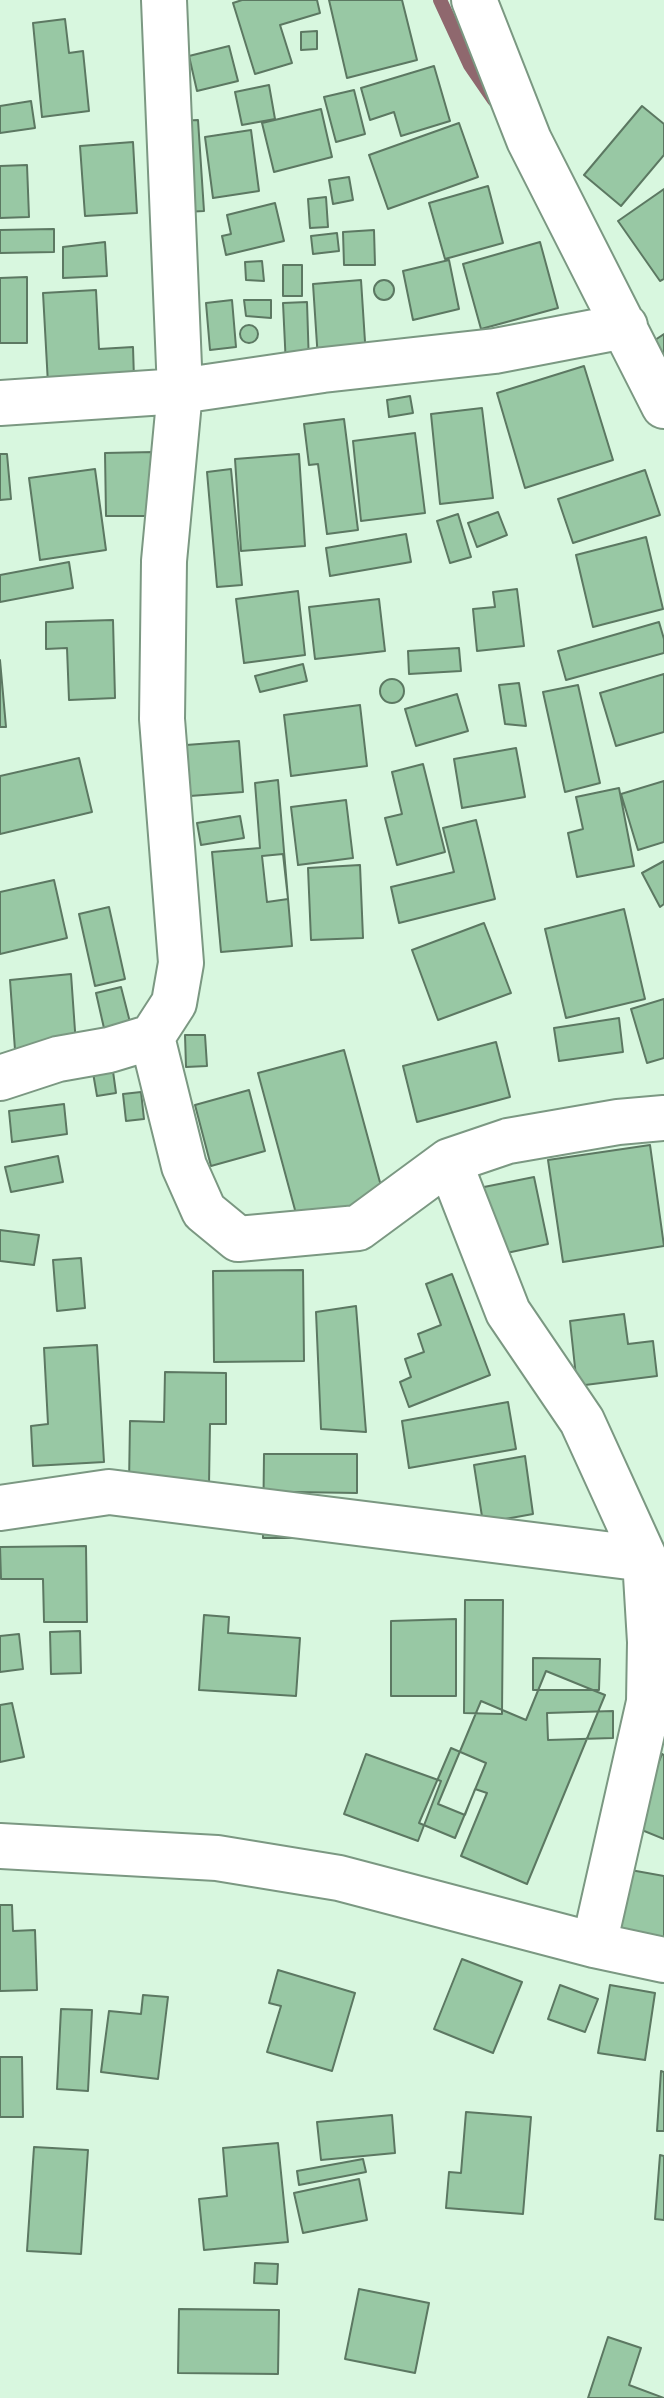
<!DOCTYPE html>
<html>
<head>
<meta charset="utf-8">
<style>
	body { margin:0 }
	canvas { display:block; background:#d8f7df }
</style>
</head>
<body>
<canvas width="664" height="2398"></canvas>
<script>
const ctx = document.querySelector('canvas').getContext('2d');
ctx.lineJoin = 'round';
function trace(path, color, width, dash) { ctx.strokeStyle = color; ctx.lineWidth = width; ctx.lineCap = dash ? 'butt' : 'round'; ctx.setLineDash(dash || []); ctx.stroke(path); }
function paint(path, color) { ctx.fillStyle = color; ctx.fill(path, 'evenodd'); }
const stream = new Path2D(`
	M440,0L470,65L494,100`);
const building = new Path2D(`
	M242,0H317L320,13L280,25L292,63L255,74L233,3Z
	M329,0H402L417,60L347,78Z
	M65,19L69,53L83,51L89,111L42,117L33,23Z
	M317,31V49L301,50V32Z
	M229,46L238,81L197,91L189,56Z
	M434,66L450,121L401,136L394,112L370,120L361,88Z
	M269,85L275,119L242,125L235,92Z
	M354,90L365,134L336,142L324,97Z
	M31,101L35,128L0,133V106Z
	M642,106L664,124V155L621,206L584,175Z
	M321,109L332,157L274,172L262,123Z
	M198,120L204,211L185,212L179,121Z
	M459,123L478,177L388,209L369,155Z
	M251,130L259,191L213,198L205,137Z
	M133,142L137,213L85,216L80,146Z
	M27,165L29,217L0,218V166Z
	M349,177L353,200L333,204L329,180Z
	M488,186L503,243L445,259L429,203Z
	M664,189V279L660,281L618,221Z
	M326,197L328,227L310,228L308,199Z
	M275,203L284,241L226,255L222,236L231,234L227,215Z
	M54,229V252L0,253V230Z
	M374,230L375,265H344L343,232Z
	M337,233L339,251L313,254L311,236Z
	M105,242L107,276L63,278V247Z
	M540,242L558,308L481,329L463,264Z
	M449,260L459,309L413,320L403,271Z
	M262,261L264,281L246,280L245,262Z
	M283,265H302V296H283Z
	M27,277V343H0V278Z
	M374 290a10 10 0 1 1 20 0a10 10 0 1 1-20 0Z
	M361,280L366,357L318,360L313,284Z
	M96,290L99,349L133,347L134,379L48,384L43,293Z
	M232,300L236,347L210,350L206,303Z
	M244,300H271V318L246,316Z
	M307,302L309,365L286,366L283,303Z
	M240 334a9 9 0 1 1 18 0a9 9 0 1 1-18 0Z
	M664,334V360L652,342Z
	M584,366L613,460L525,488L497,393Z
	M410,396L413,413L389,417L387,400Z
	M482,408L493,498L440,504L431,414Z
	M344,419L358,530L327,534L318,464L309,465L304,424Z
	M415,433L425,513L361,521L353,441Z
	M154,452L155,516H106L105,453Z
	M0,454H7L11,499L0,500Z
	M299,454L305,546L241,551L235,459Z
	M95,469L106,550L40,560L29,478Z
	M231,469L242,585L217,587L207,472Z
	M645,470L660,515L573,543L558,499Z
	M498,512L507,535L477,547L468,523Z
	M458,514L471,557L450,563L437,521Z
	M406,534L411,562L330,576L326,548Z
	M646,537L663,609L593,627L576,555Z
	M69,562L73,588L0,602V575Z
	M517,589L524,646L477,651L473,609L495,607L493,592Z
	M298,591L305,655L244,663L236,599Z
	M379,599L385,651L315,659L309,607Z
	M113,620L115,698L69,700L67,648L46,649V622Z
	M659,622L664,639V653L566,680L558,651Z
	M459,648L461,671L409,674L408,651Z
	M0,660L6,727H0Z
	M303,664L307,681L260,692L255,676Z
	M664,674V732L616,746L600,693Z
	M380 691a12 12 0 1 1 24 0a12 12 0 1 1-24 0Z
	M519,683L526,726L505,724L499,685Z
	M578,685L600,783L565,792L543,692Z
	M457,694L468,731L416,746L405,709Z
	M360,705L367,766L291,776L284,715Z
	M239,741L243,792L190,796L186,745Z
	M516,748L525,797L462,808L454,759Z
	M79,758L92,812L0,834V776Z
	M423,764L445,852L397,865L385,818L402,814L392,772Z
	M278,780L292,946L221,952L212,852L260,848L255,783Z
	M664,781V842L638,850L621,794Z
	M619,788L634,866L577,877L568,833L583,829L576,797Z
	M346,800L353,858L298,865L291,807Z
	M240,816L244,838L201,845L197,823Z
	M476,820L495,899L399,923L391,887L454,872L443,828Z
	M283,854L288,899L267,902L262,856Z
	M664,861V904L660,907L642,873Z
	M360,865L363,938L311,940L308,868Z
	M54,880L67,938L0,954V892Z
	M109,907L125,979L95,986L79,914Z
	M624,909L645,999L566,1018L545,929Z
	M484,923L511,993L438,1020L412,950Z
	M71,974L76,1045L15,1050L10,980Z
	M121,987L132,1030L106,1037L96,993Z
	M664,999V1058L647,1063L631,1009Z
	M619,1018L623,1052L559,1061L554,1028Z
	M185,1035H205L207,1066L186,1067Z
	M496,1042L510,1097L417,1122L403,1066Z
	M344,1050L384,1197L298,1221L258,1073Z
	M112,1064L116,1093L97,1096L92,1067Z
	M249,1090L265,1151L211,1166L195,1105Z
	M141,1092L144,1119L126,1121L123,1094Z
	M64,1104L67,1134L12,1142L9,1111Z
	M650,1145L664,1246L563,1262L548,1160Z
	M58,1156L63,1182L11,1192L5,1167Z
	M534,1177L548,1244L493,1256L479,1188Z
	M0,1230L39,1235L34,1265L0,1261Z
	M81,1258L85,1308L57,1311L53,1260Z
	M303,1270L304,1361L214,1362L213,1271Z
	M452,1274L490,1375L409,1407L400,1382L411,1377L405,1359L424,1352L418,1334L441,1325L426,1284Z
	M356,1306L366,1432L321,1429L316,1312Z
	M624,1314L628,1344L653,1341L657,1376L577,1386L570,1321Z
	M97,1345L104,1462L33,1466L31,1426L48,1424L44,1348Z
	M165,1372L226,1373V1424H210L209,1485L129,1484L130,1421L164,1422Z
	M508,1402L516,1449L409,1468L402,1421Z
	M264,1454H357V1493L293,1492L292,1538H263Z
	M525,1456L533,1514L483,1523L474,1465Z
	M86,1546L87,1622H44L43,1579H1L0,1547Z
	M465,1600H503L502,1714L464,1713Z
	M204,1615L229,1617L228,1633L300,1638L296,1696L199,1690Z
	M456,1619V1696H391V1621Z
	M80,1631L81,1673L51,1674L50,1632Z
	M19,1634L23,1669L0,1672V1636Z
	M533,1658L600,1659L599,1690H533Z
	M546,1671L605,1695L527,1884L461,1856L487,1793L475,1789L465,1815L438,1804L481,1701L526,1720Z
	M12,1703L24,1757L0,1762V1705Z
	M613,1711V1738L548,1740L547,1713Z
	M451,1748L486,1763L455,1838L419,1823Z
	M366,1754L441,1781L418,1841L344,1814Z
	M662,1754L664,1755V1839L632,1826Z
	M625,1869L664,1876V1938L615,1930Z
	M0,1905H12L13,1931L35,1930L37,1990L0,1991Z
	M462,1959L522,1982L493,2053L434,2029Z
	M278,1970L355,1993L332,2071L267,2052L281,2006L269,2003Z
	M560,1985L598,1999L585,2032L548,2019Z
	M610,1985L655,1993L645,2060L598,2053Z
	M143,1995L168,1997L158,2079L101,2072L109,2011L141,2014Z
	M61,2009L92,2010L88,2091L57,2089Z
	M0,2057H22L23,2117H0Z
	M661,2071L664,2072V2131H657Z
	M466,2112L531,2117L523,2214L446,2208L449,2172L461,2173Z
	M392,2115L395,2153L321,2160L317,2122Z
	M278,2143L288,2242L204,2250L199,2199L227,2196L223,2148Z
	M34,2147L88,2150L81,2254L27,2251Z
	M660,2155L664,2156V2220L655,2219Z
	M363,2159L366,2172L299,2185L297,2171Z
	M359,2179L367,2220L303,2233L294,2193Z
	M255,2263L278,2264L277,2284L254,2283Z
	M359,2289L429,2303L415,2373L345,2359Z
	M179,2309L279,2310L278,2374L178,2373Z
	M608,2337L641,2348L629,2385L664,2398H588Z`);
const street = new Path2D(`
	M474,0L529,140L664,406
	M0,403L180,391L323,370L495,351L625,326
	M152,1037L184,1166L204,1211L238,1239L358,1228L449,1161L508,1141L618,1122L664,1118
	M0,1078L58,1059L109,1050L152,1037L174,1003L181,963L162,719L164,561L180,391L164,0
	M449,1161L508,1312L582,1421L645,1559L650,1642L649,1702L594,1945
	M0,1508L109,1492L645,1559
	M0,1846L217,1858L339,1878L594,1945L664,1960`);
trace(stream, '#8f686e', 14);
paint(building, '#98c8a4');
trace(building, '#5c7862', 2);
trace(street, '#7b9882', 48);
trace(street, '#fff', 44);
</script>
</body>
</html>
